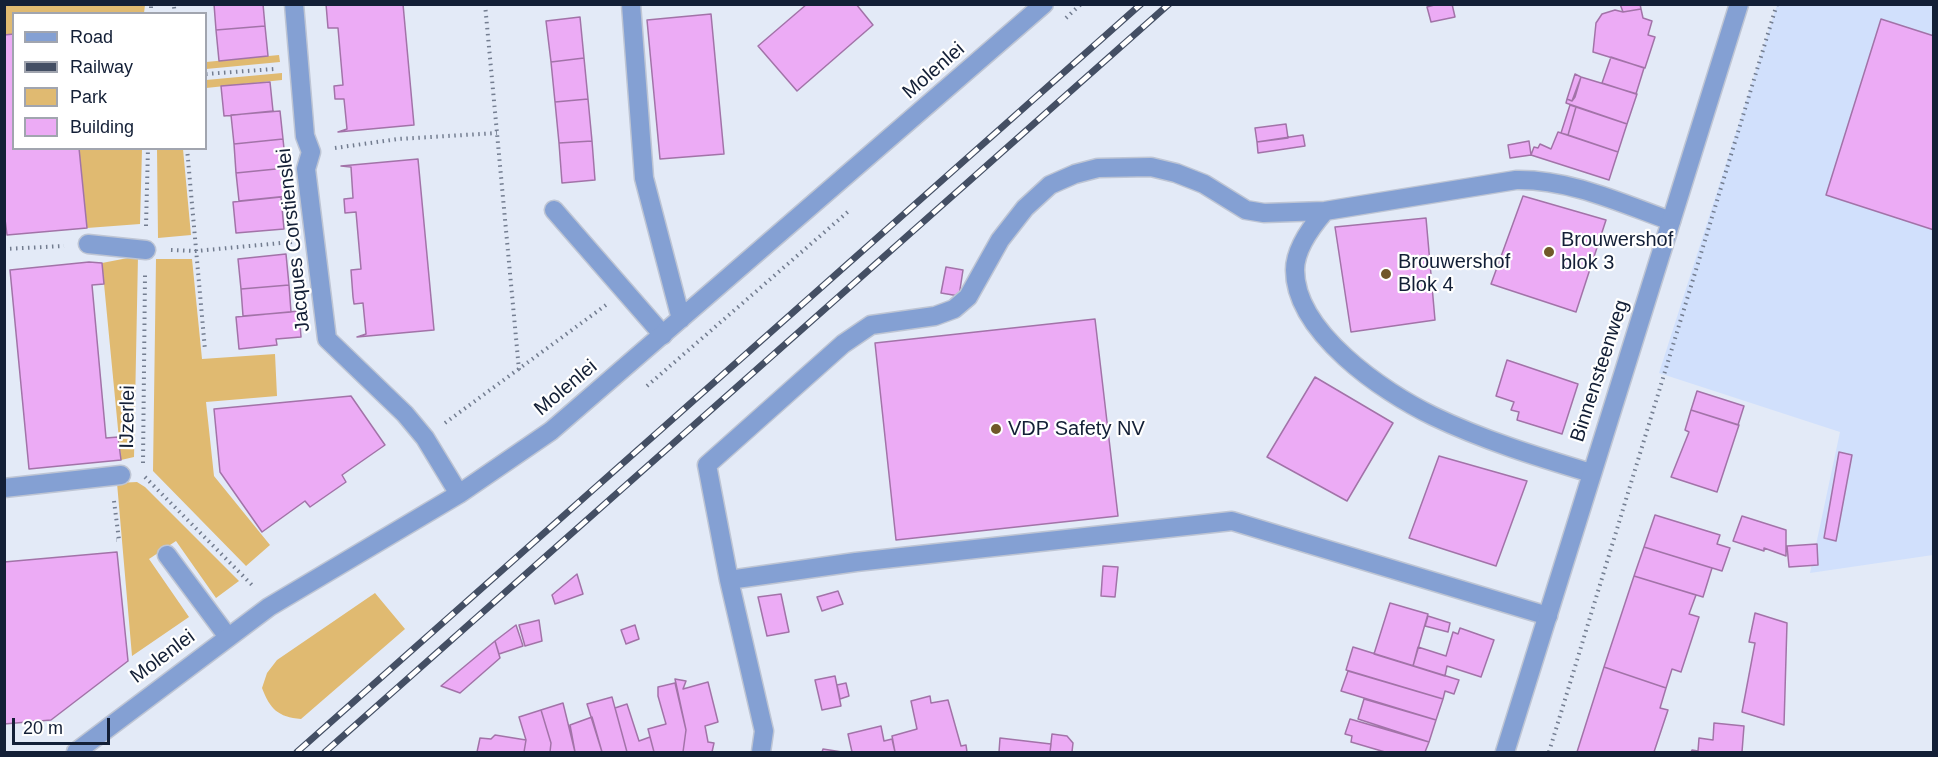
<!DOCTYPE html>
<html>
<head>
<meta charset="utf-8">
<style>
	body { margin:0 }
	#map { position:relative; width:1938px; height:757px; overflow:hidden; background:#e3eaf7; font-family:Arial,sans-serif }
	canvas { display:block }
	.frame { position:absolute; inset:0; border:6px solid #131f36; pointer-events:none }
	.legend { position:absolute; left:12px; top:12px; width:195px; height:138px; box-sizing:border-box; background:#fff; border:2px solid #a1a5af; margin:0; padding:8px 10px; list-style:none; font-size:18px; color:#131f36 }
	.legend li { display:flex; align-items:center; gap:12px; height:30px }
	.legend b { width:30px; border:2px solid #a1a5af }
	.scale { position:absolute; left:12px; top:718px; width:98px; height:27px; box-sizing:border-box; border:3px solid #131f36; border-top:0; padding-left:8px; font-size:18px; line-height:21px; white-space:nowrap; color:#131f36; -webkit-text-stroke:4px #fff; paint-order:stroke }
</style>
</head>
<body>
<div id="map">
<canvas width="1938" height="757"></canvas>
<div class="frame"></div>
<ul class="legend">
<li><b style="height:8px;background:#84a0d3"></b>Road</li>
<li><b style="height:8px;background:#444f64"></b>Railway</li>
<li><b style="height:16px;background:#e0ba71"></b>Park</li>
<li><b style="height:16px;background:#ecabf5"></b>Building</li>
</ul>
<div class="scale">20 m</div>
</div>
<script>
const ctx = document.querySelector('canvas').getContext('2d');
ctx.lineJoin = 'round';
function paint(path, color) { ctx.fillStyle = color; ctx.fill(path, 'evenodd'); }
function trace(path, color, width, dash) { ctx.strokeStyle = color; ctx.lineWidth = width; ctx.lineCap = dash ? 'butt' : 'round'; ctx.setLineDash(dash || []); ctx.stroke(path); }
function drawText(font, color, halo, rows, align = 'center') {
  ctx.font = font + ' Arial,sans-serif'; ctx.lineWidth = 4.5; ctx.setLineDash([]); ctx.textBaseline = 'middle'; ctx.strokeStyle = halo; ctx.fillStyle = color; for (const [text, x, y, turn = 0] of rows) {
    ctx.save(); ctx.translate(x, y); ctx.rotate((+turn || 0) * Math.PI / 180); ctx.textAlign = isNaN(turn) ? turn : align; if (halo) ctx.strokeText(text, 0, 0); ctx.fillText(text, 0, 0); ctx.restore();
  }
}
const built = new Path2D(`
	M1777,5H1933V555L1810,573L1840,432L1659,373Z`);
const green = new Path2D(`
	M4,5H145L144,13L14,14L13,34L5,35Z
	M279,55L280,62L206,69V62Z
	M282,73V80L206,88V80Z
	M79,149H142L140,224L87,228Z
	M157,149H183L191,235L158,238Z
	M138,256L134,457L121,460L102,263Z
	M156,259H192L202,359L275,354L277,396L206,402L214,476L270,545L246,566L153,471Z
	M137,482L145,487L239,581L216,598L176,541L149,559L189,617L132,656L117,483Z
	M375,593L405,629L301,719C278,717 270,709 262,688L267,673L277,660Z`);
const building = new Path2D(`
	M214,4H263L265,26L216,30Z
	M326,4H403L414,125L338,132L347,129L344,99H335L334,86L343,85L338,28H328Z
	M807,4H856L873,25L797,91L758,46Z
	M1438,4H1452L1455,17L1431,22L1427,7Z
	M1620,4H1640L1641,9L1623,12Z
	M1641,9L1643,18L1652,21L1648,35L1655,37L1645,68L1593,52L1596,23L1602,14L1615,10L1623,12Z
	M711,14L724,154L660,159L647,20Z
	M580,17L584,58L551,62L546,21Z
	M1881,19L1934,36V230L1826,195Z
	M265,26L268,56L219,61L216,30Z
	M14,34V148H79L87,228L7,235L4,211V35Z
	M1611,57L1644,68L1636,94L1602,83Z
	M584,58L588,99L555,102L551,62Z
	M1575,74L1581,77L1572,101L1567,99Z
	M1581,77L1637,94L1627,124L1566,103L1567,99L1572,101L1575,97Z
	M270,82L273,111L224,116L221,86Z
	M588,99L592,141L559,143L555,102Z
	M1570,105L1576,107L1568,135L1561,133Z
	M1576,107L1627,124L1618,152L1568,135Z
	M280,111L283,139L234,144L231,115Z
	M1286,124L1288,138L1257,142L1255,128Z
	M1558,132L1618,152L1609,180L1531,155L1534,147L1538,148L1540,144L1551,149Z
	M1303,135L1305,146L1258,153L1257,142Z
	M283,139L286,168L236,173L234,144Z
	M592,141L595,180L562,183L559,143Z
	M1529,141L1531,155L1510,158L1508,145Z
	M418,159L434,330L357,337L366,334L363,303L354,304L353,297L351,270L361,269L356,212L345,213L344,199L353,198L351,167L341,166Z
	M286,168L288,196L239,201L236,173Z
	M1523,196L1606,220L1576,312L1491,284Z
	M281,197L284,229L236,233L233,202Z
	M1426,218L1435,320L1351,332L1335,227Z
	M286,254L289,285L241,289L238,259Z
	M89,262L102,263L104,284L92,285L106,438L118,437L121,460L29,469L10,270Z
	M946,267L963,270L959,296L941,293Z
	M289,285L291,312L243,316L241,289Z
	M299,311L301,337L276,339L277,345L239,349L236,317Z
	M1095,319L1118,516L896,540L875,343Z
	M1507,360L1578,384L1562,434L1517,420L1519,412L1511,410L1514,402L1496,396Z
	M1315,377L1393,423L1347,501L1267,457Z
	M1697,391L1744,406L1738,425L1691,410Z
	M351,396L385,445L342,475L346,482L310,507L305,501L262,532L220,472L214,409Z
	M1691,410L1739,425L1717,492L1671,477L1689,432L1685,430Z
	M1839,452L1852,455L1836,541L1824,538Z
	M1439,456L1527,481L1496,566L1409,538Z
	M1655,515L1720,535L1717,544L1730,548L1722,571L1644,547Z
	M1742,516L1786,530V556L1764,548V551L1733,541Z
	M1817,544L1818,565L1789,567L1787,546Z
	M1644,547L1712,568L1703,597L1634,576Z
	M117,552L128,661L51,720L4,724V562Z
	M1103,566L1118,567L1115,597L1101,596Z
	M577,574L583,594L555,604L552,595Z
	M1634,576L1696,595L1689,614L1699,617L1681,672L1672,669L1666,688L1604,667Z
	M838,591L843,604L822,611L817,597Z
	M781,594L789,632L767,636L758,597Z
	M1390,603L1428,614L1413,666L1374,654Z
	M1755,613L1787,623L1784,725L1742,712L1755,643L1749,642Z
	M1428,616L1450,623L1448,632L1425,626Z
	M539,620L542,641L525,646L519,625Z
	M516,625L523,646L499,654L495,641Z
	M635,625L639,639L626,644L621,630Z
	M1460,628L1494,640L1481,677L1447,666L1445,676L1413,666L1418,647L1446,656L1453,632L1458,634Z
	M495,641L500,658L460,693L441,686Z
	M1353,647L1459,680L1454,694L1445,691L1443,699L1346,670Z
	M1604,667L1666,688L1660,708L1668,710L1654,752H1577Z
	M1348,671L1443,699L1436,720L1341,691Z
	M835,676L841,706L822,710L815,680Z
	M675,679L686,681L683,689L708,682L718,722L705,726L708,742L714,743L712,752H683L686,730Z
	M675,683L686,730L683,752H654L648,729L666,724L658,696V687Z
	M846,683L849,696L840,699L837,685Z
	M930,696L931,703L948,700L961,746L966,745L967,752H895L892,736L917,729L911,701Z
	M612,697L627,752H602L587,704Z
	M1364,699L1436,720L1429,742L1358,719Z
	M563,703L575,752H550L551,743L541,710Z
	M627,704L639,741L650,737L654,752H627L615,708Z
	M541,710L551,743L550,752H524L526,740L519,717Z
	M592,717L602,752H575L570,725Z
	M1350,719L1429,742L1425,752H1385L1351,742L1352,736L1345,734Z
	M1714,723L1744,726L1742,752H1691L1692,750L1698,751L1699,738L1713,740Z
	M881,726L884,741L892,739L895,752H852L848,734Z
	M1052,734L1067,736L1073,743L1072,752H1050Z
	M495,735L526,740L524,752H477L480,738L491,739Z
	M1000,738L1051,744L1050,752H999Z
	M823,749L842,752H822Z`);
const path = new Path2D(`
	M485,4L519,370
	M174,7L175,14
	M151,14V4
	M1066,18L1081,4
	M206,74L274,69
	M187,148L205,350
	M335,148L398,139L497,133
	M146,226L148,148
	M4,249L64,246
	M171,250L196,251L292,242
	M647,386L850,210
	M445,423L606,305
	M143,463L145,275
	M145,477L254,587
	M114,501L119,540H116
	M1549,752L1777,4`);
const lane = new Path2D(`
	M554,210L663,335
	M1325,211C1312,226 1295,249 1295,270C1295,332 1383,392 1433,416C1483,440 1538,457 1591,473
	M167,555L228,637
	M729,580L856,562L1232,521L1548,616
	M761,752L764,731L729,580L707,465L843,344L871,325L935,316L954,309L968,297L1000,240L1025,208L1050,185L1075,174L1098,168L1151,167L1176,173L1204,184L1246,210L1264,213L1325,211L1516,180C1570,179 1621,203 1671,221`);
const street = new Path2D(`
	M294,4L305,136L311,152L306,169L327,339L405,414L425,438L459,494
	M631,4L644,178L681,319
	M88,244L146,250
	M4,488L121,475
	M76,752L269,607L459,494L551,431L1044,4
	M1505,752L1739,4`);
const rail = new Path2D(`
	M297,752L1141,4
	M325,752L1169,4`);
const markers = [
	[1549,252,6,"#705829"],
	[1386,274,6,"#705829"],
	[996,429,6,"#705829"]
];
const streetNames = [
	["Molenlei",934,71,-41],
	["Jacques Corstienslei",294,240,-96],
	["Binnensteenweg",1600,371,-72],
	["Molenlei",566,388,-40],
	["IJzerlei",128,417,-89],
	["Molenlei",163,657,-37]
];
const poiNames = [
	["Brouwershof",1561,240],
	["blok 3",1561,263],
	["Brouwershof",1398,262],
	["Blok 4",1398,285],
	["VDP Safety NV",1008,429]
];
paint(built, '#d1e0fc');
paint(green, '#e0ba71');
paint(building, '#ecabf5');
trace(building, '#a273a8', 1.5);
trace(lane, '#bec5d4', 21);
trace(street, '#bec5d4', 21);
trace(path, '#737d90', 4, [1.5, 4.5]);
trace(lane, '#84a0d3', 18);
trace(street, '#84a0d3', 18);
trace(rail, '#444f64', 7);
trace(rail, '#fff', 4.5, [14]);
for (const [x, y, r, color] of markers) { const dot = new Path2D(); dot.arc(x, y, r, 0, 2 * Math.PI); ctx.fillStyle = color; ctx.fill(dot); trace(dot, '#fff', 2); }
drawText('20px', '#131f36', '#fff', streetNames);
drawText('20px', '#131f36', '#fff', poiNames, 'left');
</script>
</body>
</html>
